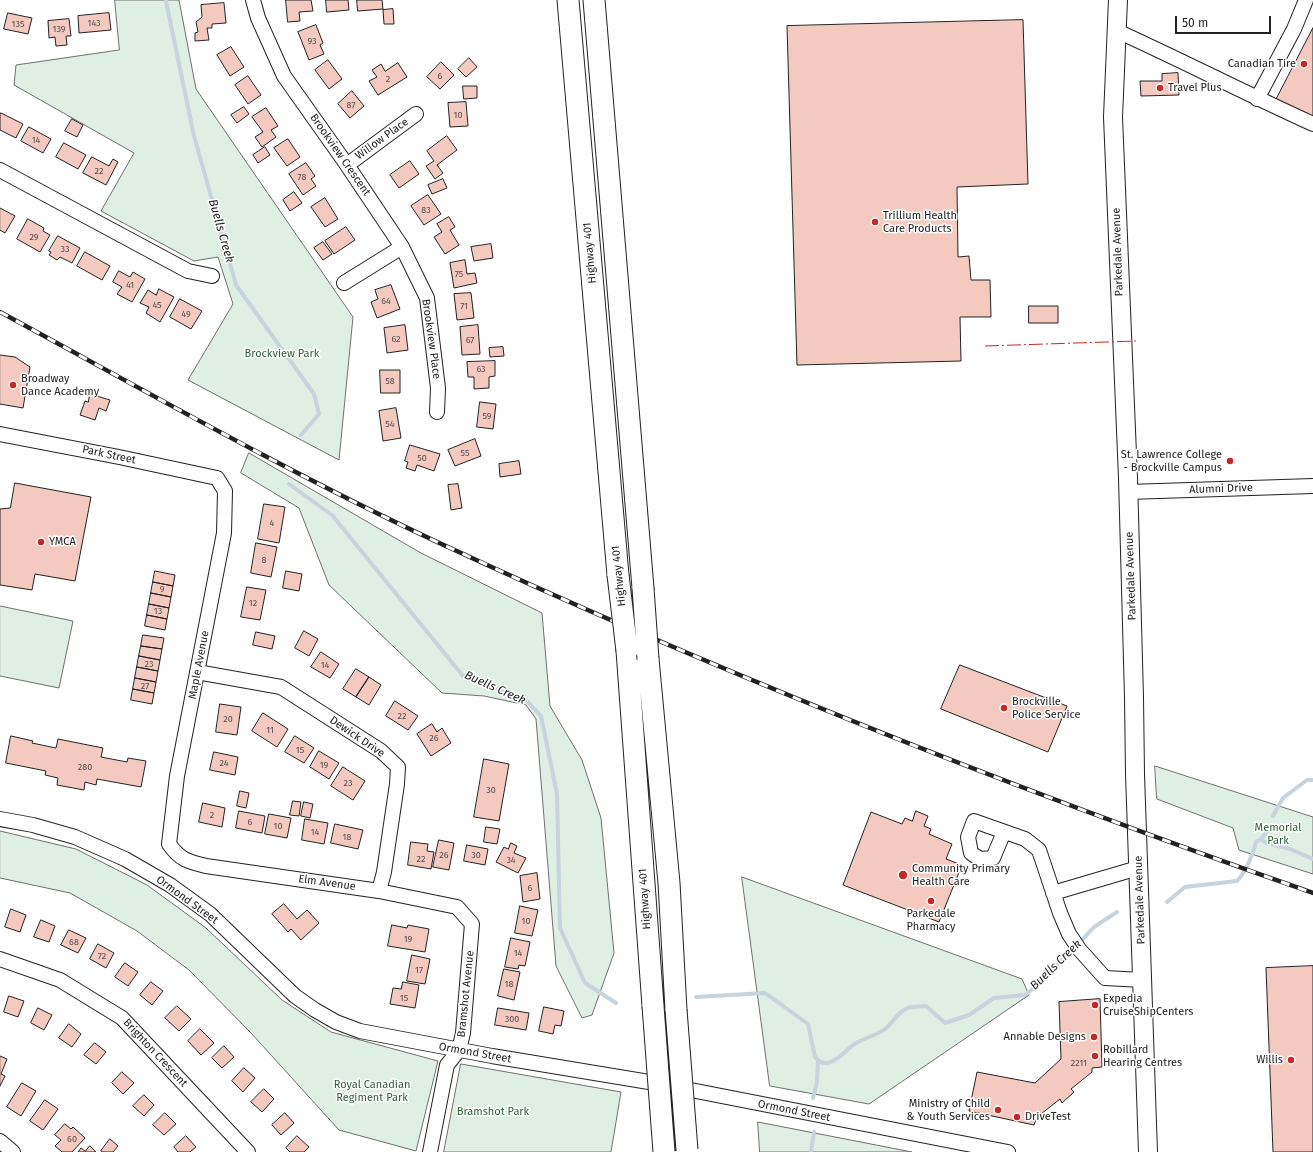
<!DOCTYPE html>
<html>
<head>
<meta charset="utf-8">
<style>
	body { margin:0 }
	#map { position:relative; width:1313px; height:1152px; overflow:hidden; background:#fff; font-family:"Fira Sans",sans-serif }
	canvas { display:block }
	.scale { position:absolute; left:1175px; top:16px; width:96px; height:18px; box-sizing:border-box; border:2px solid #222; border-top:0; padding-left:5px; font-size:12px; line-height:14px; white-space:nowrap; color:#222; -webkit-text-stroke:3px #fff; paint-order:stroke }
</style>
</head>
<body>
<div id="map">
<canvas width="1313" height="1152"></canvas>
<div class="scale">50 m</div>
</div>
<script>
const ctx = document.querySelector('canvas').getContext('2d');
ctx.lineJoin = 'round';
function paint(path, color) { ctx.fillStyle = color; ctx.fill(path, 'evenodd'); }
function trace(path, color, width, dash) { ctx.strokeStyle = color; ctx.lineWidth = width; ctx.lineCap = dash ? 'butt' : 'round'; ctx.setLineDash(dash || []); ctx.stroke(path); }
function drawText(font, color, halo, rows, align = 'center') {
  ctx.font = font + ' "Fira Sans",sans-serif'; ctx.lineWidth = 3; ctx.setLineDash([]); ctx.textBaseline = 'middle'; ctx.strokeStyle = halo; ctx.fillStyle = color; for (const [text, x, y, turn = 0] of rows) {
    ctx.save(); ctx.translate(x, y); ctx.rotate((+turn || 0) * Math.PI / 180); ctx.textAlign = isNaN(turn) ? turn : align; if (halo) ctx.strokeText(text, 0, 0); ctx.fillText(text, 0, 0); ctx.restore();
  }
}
const green = new Path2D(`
	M115,0H179L196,89L353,317L339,460L188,380L233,304L218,257L194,261L101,211L134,153L14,85L16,65L119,50Z
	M249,453L421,553L542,613L550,706L582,760L601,818L614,953L592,1015L582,1018L556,966L536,719L526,705L484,696L442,693L329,585L299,508L241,473Z
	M0,606L73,621L59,688L0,676Z
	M1155,766L1313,817V874L1239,850L1233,828L1157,799Z
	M0,831L76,849L147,885L206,928L282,1000L331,1032L438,1061L416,1151L339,1130L251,1033L189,970L137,931L70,893L0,878Z
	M742,877L1022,979L1029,995L869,1104L770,1086Z
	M461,1064L621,1092L611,1152H444Z
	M758,1122L912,1152H760Z`);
const stream = new Path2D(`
	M166,1L194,136L236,285L314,394L319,414L301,435
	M289,484L332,515L463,676L527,701L541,716L557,794L560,928L585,983L616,1003
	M1273,816L1283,798L1307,780H1313
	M1261,839L1266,843L1290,849L1313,859
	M1167,902L1185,887L1237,881C1247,871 1252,856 1256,842L1261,839L1269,829
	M1079,943L1094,927L1117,912
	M696,997L765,993L808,1024L815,1057C829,1075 846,1048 856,1043C865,1038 877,1035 885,1029C893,1023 897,1012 908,1008C913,1006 921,1007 926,1006L945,1023L969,1015L994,998L1025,995L1040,983L1074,947
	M813,1098L817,1082L818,1060
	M811,1152L814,1132`);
const building = new Path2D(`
	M286,0H311L313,11L299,12L300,21L288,22Z
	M326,0H348L349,10L327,12Z
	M357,0H382L383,9L358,11Z
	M224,3L226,23L212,24V28H207L209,40L195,41V33L198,32L196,22L202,17L201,5Z
	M393,9L394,24H384L383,10Z
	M8,13L32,18L28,34L4,29Z
	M109,13L111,30L79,33L78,16Z
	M69,19L71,36H66L67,45L56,46L55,37L49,38L48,21Z
	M1023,20L1028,184L957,187L958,257L969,256L971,280H990L991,317H960L961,361L797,365L787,26Z
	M316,25L323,43L320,45L324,54L309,60L298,32Z
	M1313,28V119L1276,100Z
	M231,47L244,67L230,76L217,55Z
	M469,58L477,67L466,77L458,69Z
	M328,60L342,79L329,89L315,70Z
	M441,62L454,75L440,89L427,77Z
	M398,63L407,77L378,95L369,81L377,77L372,70L381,64L385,71Z
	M1178,73L1179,95L1141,96L1140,81H1162V74Z
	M248,76L261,95L248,104L235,85Z
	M463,86H477V98L464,99Z
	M352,91L364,106L350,118L338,104Z
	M466,102L468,126L450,127L448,103Z
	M244,107L249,114L237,123L231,115Z
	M266,108L278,126L271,130L276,137L262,147L255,137L263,132L252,117Z
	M1,113L23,124L16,138L0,130V115Z
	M72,119L83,125L77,137L65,131Z
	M29,127L51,139L43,153L21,141Z
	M447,136L457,150L437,165L443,173L435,179L426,166L434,161L427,151Z
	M288,139L300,157L287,166L274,148Z
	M64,143L86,155L78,169L56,157Z
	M265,147L270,155L258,163L253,155Z
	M92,157L109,166L113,159L118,162L106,185L83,173Z
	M410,161L419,174L399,188L390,175Z
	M306,163L315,176L311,179L316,186L303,195L289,174Z
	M443,179L447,188L432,194L428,185Z
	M294,192L302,203L290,211L283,200Z
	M428,195L441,214L424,225L411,206Z
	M325,198L338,219L325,227L311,207Z
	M0,208L15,216L5,233L0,230Z
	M449,217L455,227L450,230L459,245L445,254L434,237L442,232L437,224Z
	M28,219L44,228L43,231L50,235L40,252L17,239Z
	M346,227L355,240L334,254L325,241Z
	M58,236L80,248L72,263L60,257L57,260L49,255L51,252L49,251Z
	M323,242L332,254L323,260L314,248Z
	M491,244L493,258L474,261L471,247Z
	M85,252L110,266L102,280L77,266Z
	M465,260L467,274L475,273L477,283L454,288L450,263Z
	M119,271L130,277L133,272L145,279L132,302L117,294L122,287L113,282Z
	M391,285L400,309L377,318L371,302L378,299L375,290Z
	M159,289L174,297L160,322L146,313L149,307L140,303L148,290L156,295Z
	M471,293L474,318L457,320L454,294Z
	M180,299L202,311L191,329L170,317Z
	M1029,306H1058V323H1029Z
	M405,325L408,350L387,353L384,328Z
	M478,325L480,354L462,355L460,327Z
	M503,347L504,356L490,357L489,348Z
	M0,355L15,357L30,367L23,408L0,404Z
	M495,361V376L489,377V388L474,389V377H468L467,362Z
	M380,370H400V393H381Z
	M90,394L110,400L106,411L99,408L95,420L80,415L85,401L88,402Z
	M480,402L496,404L493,429L477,427Z
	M396,408L401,438L383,441L379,411Z
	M475,439L481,456L455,466L448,450Z
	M410,445L440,454L434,471L417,465L415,471L406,468L408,462L405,461Z
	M519,461L521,474L500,477L499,464Z
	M15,483L91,497L75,581L35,574L32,590L0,585V509L10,508Z
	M458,484L462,508L451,510L448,485Z
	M264,504L285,507L279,543L258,539Z
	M256,543L277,547L271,577L251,573Z
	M155,571L175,575L173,586L153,582Z
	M286,571L302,574L299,591L283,588Z
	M153,582L173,586L171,597L151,593Z
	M247,587L266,590L260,620L241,617Z
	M151,593L171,597L169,608L149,604Z
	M149,604L169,608L167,619L147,615Z
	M147,615L167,619L165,630L145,626Z
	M304,631L318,639L309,656L295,648Z
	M256,632L275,636L272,649L253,645Z
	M143,635L164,638L162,649L141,646Z
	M141,646L162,649L160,660L139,656Z
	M321,652L339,664L330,678L311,667Z
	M139,656L160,660L158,671L137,667Z
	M960,665L1067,706L1048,752L941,709Z
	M137,667L158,671L156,682L135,678Z
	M356,669L369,677L356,697L343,689Z
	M369,677L381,685L369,705L356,697Z
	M135,678L156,682L154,693L133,689Z
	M133,689L154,693L152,704L131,700Z
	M395,701L418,716L408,730L386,716Z
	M220,704L241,707L237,735L216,732Z
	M263,713L288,729L277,747L252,731Z
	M432,724L437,732L442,728L451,743L431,756L417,734Z
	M11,736L33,741L32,743L56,748L58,739L103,748L101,757L127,762L128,758L146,761L141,787L97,779L96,785L85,782L84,790L57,785L58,778L45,775L46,771L6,763Z
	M295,736L314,748L304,763L285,752Z
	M319,751L339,763L329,779L310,767Z
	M214,752L238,757L235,775L210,770Z
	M484,759L509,764L499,821L474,817Z
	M343,767L365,781L353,800L331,786Z
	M240,791L249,793L246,808L237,806Z
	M293,801L301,802L299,816L290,815Z
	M304,802L313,804L310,818L301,816Z
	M203,803L225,808L222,827L199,822Z
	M239,811L265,816L262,833L236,828Z
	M916,811L928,816L924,826L931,829L929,834L952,844L946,859L962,865L939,922L843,885L871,812L902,824L905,818L912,821Z
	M269,814L291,818L287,838L265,834Z
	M305,819L328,823L324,844L302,840Z
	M335,824L363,830L358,849L331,843Z
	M486,827L500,829L497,844L484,842Z
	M439,840L454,843L449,870L433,867Z
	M411,842L428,844L427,851L434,852L431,869L408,865Z
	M511,843L517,846L514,853L526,858L518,873L496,862L504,847L508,849Z
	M467,845L488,849L485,865L464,861Z
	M537,873L540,899L523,902L520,876Z
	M284,904L297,919L307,910L319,923L301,940L291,929L288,932L272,914Z
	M520,906L538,910L532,936L515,933Z
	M11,909L26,915L20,932L5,927Z
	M41,920L55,926L49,942L34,937Z
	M392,925L407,928L408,925L429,929L425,952L388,946Z
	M69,930L86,938L78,953L61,945Z
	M511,938L530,942L525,966L519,965L518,969L505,967Z
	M98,944L114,953L106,968L90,959Z
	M412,955L430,959L425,984L407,981Z
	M125,963L138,972L128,986L115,977Z
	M1313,966V1152H1273L1266,968Z
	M504,969L520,972L514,1000L498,996Z
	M151,982L163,991L152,1005L140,995Z
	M403,982L419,985L415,1008L390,1004L393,988L401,989Z
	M9,996L24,1001L18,1017L4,1012Z
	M1100,999L1102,1067L1092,1068V1072L1071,1089L1074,1092L1062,1103L1060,1099L1041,1114H1038L1034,1125L969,1111L977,1072L1035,1083L1061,1059L1059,1002Z
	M177,1006L191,1019L179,1031L165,1018Z
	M544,1007L564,1011L561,1026L555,1025L553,1034L539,1031Z
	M38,1008L52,1015L44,1030L31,1023Z
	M498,1008L529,1013L526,1030L495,1025Z
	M69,1024L81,1034L72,1047L59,1038Z
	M200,1029L214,1043L201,1055L188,1041Z
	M95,1043L106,1052L96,1064L84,1055Z
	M224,1046L234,1057L222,1068L212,1058Z
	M0,1056L7,1059L1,1074L5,1076L0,1086Z
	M244,1068L255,1078L243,1092L232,1081Z
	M122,1072L134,1083L123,1094L112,1083Z
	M22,1083L36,1091L21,1116L7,1107Z
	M264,1089L274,1099L262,1112L251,1102Z
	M144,1095L154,1105L144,1116L133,1106Z
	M45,1100L58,1109L43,1130L30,1121Z
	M165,1113L176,1124L164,1135L153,1125Z
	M285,1113L294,1123L281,1135L272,1125Z
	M65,1124L71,1129L73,1127L85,1138L72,1152H62L55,1146L61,1140L55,1135Z
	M186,1136L196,1147L190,1152H178L174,1147Z
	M297,1136L309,1147L304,1152H290L286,1148Z
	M110,1139L118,1146L113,1152H103L101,1151Z
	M90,1146L96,1152H78L81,1148L85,1151Z`);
const minor = new Path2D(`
	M253,0L258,18L284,76L347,165L402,247L427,298L438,388L437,412
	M1117,31C1183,61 1247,94 1313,124
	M1257,99L1294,29L1306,0
	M347,165L416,114
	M0,170L188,271L212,276
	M344,283L402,247
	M0,434L119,457L217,478L225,491L224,533L177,776L169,844C180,860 189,862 206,866L379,891L457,907L472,924L463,1033L459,1050L447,1065L430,1152
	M1128,492L1313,486
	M197,672L281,687L381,751L398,767L397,784L384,872L379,891
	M0,819L33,825L75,837L125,859L170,885L210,914L295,996L315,1010L336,1022L360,1031L492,1056L655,1083L1008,1152
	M1004,832L993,858L980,859L971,853L968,837L974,821L1025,839L1039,850L1060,913L1069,934L1079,949L1105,978L1143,980
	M1053,893L1138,868
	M0,959L60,980L122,1018L248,1152
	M0,1141L13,1152`);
const major = new Path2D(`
	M1118,0L1113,117L1128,478L1134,697L1135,774L1148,1152`);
const highway = new Path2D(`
	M568,0L618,575
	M594,0L643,588
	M627,651L653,1006
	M648,659L669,883L676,1010`);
const rail = new Path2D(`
	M0,312C144,390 287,472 435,541C721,674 1015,789 1313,893`);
const highwayBridge = new Path2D(`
	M618,575L627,651
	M643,588L648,659
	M653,1006L664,1152
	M676,1010L687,1150`);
const power = new Path2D(`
	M985,346L1137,341`);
const markers = [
	[1304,64,4,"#c62828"],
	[1160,88,4,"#c62828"],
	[875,222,4,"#c62828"],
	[13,385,4,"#c62828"],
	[1230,461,4,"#c62828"],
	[41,542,4,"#c62828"],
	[1004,708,4,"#c62828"],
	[903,875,5,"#c62828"],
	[931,901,4,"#c62828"],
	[1095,1005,4,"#c62828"],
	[1094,1037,4,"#c62828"],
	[1095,1056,4,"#c62828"],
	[1291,1060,4,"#c62828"],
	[998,1110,4,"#c62828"],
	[1017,1117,4,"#c62828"]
];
const numberNames = [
	["143",94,23],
	["135",18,24],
	["139",59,29],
	["93",312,41],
	["6",440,76],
	["2",388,79],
	["87",351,105],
	["10",458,115],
	["14",36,140],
	["22",99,171],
	["78",302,177],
	["83",426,210],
	["29",34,237],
	["33",65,249],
	["75",459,274],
	["41",130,285],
	["64",386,301],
	["45",157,305],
	["71",464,306],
	["49",186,314],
	["62",396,339],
	["67",470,340],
	["63",481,369],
	["58",390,381],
	["59",487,416],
	["54",390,424],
	["55",465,453],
	["50",422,458],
	["4",272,523],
	["8",264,560],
	["9",162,589],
	["12",253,603],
	["13",158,611],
	["23",149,664],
	["14",325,665],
	["27",145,686],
	["22",402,716],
	["20",228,719],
	["11",270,730],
	["26",434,738],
	["15",300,750],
	["24",224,763],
	["19",324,765],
	["280",85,767],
	["23",348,783],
	["30",491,790],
	["2",212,815],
	["6",250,822],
	["10",278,826],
	["14",315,832],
	["18",347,837],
	["26",444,855],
	["30",476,855],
	["22",421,859],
	["34",511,860],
	["6",530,888],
	["10",526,921],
	["19",408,939],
	["68",74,942],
	["14",518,953],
	["72",102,956],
	["17",419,970],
	["18",509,984],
	["15",404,998],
	["300",512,1019],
	["2211",1079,1063],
	["60",72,1139]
];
const poiNames = [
	["Canadian Tire",1296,64,"right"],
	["Travel Plus",1168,88],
	["Trillium Health",883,216],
	["Care Products",883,229],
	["Broadway",21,379],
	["Dance Academy",21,392],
	["St. Lawrence College",1222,455,"right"],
	["- Brockville Campus",1222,468,"right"],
	["YMCA",49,542],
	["Brockville",1012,702],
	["Police Service",1012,715],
	["Community Primary",912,869],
	["Health Care",912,882],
	["Parkedale",931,914,"center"],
	["Pharmacy",931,927,"center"],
	["Expedia",1103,999],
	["CruiseShipCenters",1103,1012],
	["Annable Designs",1086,1037,"right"],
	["Robillard",1103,1050],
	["Hearing Centres",1103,1063],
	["Willis",1283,1060,"right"],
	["Ministry of Child",990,1104,"right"],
	["& Youth Services",990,1117,"right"],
	["DriveTest",1025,1117]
];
const streetNames = [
	["Willow Place",382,139,-36],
	["Brookview Crescent",340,155,55],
	["Parkedale Avenue",1118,252,-92],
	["Highway 401",590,253,-95],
	["Brookview Place",431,339,82],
	["Park Street",109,455,12],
	["Alumni Drive",1221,489,-2],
	["Highway 401",619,576,-96],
	["Parkedale Avenue",1131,576,-92],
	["Maple Avenue",199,665,-79],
	["Dewick Drive",357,737,34],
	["Elm Avenue",327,883,8],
	["Highway 401",645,899,-94],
	["Ormond Street",187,900,36],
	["Parkedale Avenue",1140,900,-92],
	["Bramshot Avenue",466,994,-84],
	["Brighton Crescent",155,1053,47],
	["Ormond Street",475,1053,10],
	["Ormond Street",794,1111,11]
];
const parkNames = [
	["Brockview Park",282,354],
	["Memorial",1278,828],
	["Park",1278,841],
	["Royal Canadian",372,1085],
	["Regiment Park",372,1098],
	["Bramshot Park",493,1112]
];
const waterNames = [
	["Buells Creek",221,231,74],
	["Buells Creek",495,688,24],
	["Buells Creek",1056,965,-44]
];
paint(green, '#e0efe3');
trace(green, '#6f6f6f', 1);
trace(stream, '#c7d3dd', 4);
paint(building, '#f3c9c0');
trace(building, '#222', 1);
trace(minor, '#222', 16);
trace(major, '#222', 20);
trace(highway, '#222', 23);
trace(minor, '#fff', 14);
trace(major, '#fff', 18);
trace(highway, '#fff', 21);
trace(rail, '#222', 4.5);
trace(rail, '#fff', 3, [9]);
trace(highwayBridge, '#222', 23, []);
trace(highwayBridge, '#fff', 21);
trace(power, '#c62828', 1, [14, 3, 2, 3]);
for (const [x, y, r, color] of markers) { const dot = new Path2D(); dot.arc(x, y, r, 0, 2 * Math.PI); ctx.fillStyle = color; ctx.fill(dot); trace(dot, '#fff', 1.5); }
drawText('9px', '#564c4a', null, numberNames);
drawText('11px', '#222', '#fff', poiNames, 'left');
drawText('11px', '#222', '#fff', streetNames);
drawText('11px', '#2f5e38', '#fff', parkNames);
drawText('italic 12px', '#222', '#fff', waterNames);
</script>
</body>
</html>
